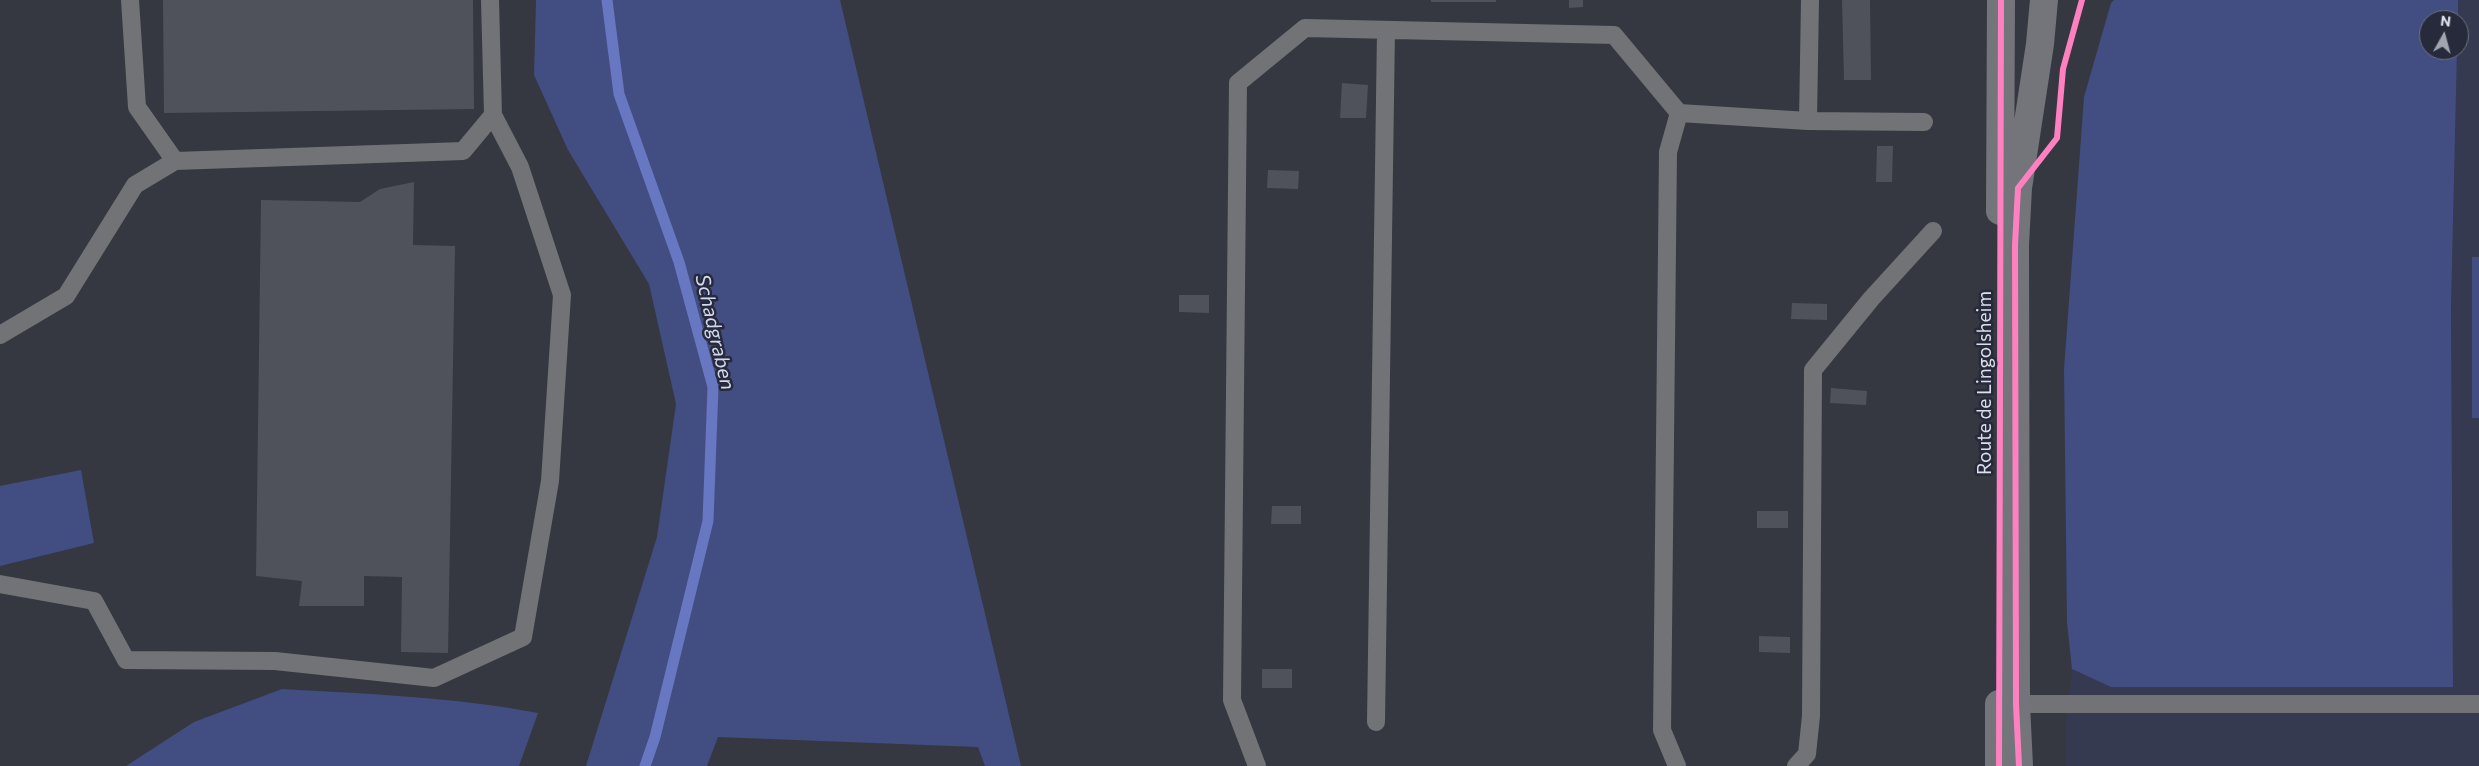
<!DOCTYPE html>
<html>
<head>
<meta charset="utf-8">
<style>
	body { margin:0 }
	#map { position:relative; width:2479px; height:766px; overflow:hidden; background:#353841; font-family:Commissioner,sans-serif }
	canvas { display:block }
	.north { position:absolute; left:2419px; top:10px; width:50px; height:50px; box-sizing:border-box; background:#262a3b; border:1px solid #6e7281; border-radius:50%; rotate:7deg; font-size:14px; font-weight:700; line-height:20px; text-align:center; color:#dbdfea }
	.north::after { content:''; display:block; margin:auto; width:18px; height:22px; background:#a1a5af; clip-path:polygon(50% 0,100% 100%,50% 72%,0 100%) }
</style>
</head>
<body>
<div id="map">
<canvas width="2479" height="766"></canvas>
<div class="north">N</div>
</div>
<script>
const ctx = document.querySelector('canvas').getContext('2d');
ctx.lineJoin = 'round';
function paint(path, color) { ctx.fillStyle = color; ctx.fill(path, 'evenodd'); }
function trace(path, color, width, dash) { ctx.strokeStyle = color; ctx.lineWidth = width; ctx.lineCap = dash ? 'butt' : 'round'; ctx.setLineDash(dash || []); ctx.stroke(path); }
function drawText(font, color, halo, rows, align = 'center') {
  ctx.font = font + ' Commissioner,sans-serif'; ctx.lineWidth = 5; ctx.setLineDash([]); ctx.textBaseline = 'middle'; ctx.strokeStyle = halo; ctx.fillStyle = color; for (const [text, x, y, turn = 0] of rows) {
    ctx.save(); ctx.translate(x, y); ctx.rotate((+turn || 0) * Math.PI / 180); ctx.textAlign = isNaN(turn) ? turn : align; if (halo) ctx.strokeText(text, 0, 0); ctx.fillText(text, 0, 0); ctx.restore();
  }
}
const built = new Path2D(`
	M2458,0H2479V766H2066V722L2072,669L2112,687H2453L2451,307L2457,50H2459Z`);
const green = new Path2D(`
	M536,0H840L1021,766H985L978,747L718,737L707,766H586L657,537L676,404L649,284L568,150L534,75Z
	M2114,0H2458V20H2429V50H2457L2451,307L2453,687H2111L2072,669L2067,622L2064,369L2084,97L2111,3Z
	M2472,257H2479V418H2472Z
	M81,470L94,543L0,566V486Z
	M282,689C368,694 454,697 538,713L519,766H126L194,722Z`);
const stream = new Path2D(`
	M607,0L619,94L679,262L713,387L708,521L655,737L645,766`);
const building = new Path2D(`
	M163,0H473L474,109L164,113Z
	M1431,0H1496V2H1431Z
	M1569,0H1583V7L1569,8Z
	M1842,0H1870L1871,80H1844Z
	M1342,83L1368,85L1366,118H1340Z
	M1877,146H1893L1892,182H1876Z
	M1268,170L1299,171L1298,189L1267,188Z
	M414,182L413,245L455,246L448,653L401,652L402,577L364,576V606H299L302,581L256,576L261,200L360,202L380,189Z
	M1179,295H1209V313L1179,312Z
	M1792,303L1827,304V320L1791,319Z
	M1831,388L1867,391L1866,405L1830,403Z
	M1272,506H1301V524H1271Z
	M1757,511H1788V528H1757Z
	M1759,636L1790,637V653L1759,652Z
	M1262,669H1292V688H1262Z`);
const lane = new Path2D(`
	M130,0L137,107L175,161
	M1808,121L1924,122
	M0,335L66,296L135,185L175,161L463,151L493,115L490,0
	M0,584L94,601L126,660L275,661L434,678L523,637L550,481L562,295L520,167L493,115
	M2016,704H2479
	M1376,722L1386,30
	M1257,766L1232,700L1238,83L1305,28L1614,35L1679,113L1808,121L1810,0
	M1677,766L1662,730L1668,152L1679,113
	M1796,766L1807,754L1811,716L1813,370L1871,299L1933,231`);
const secondary = new Path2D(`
	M2000,211L2001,0
	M1999,766V704
	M2019,766L2016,704L2015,245L2018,188L2040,44L2044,0`);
const cycleway = new Path2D(`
	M1999,766L2001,0
	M2019,766L2016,704L2015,245L2018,188L2057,138L2063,69L2082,0`);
const streetNames = [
	["Route de Lingolsheim",1985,383,-90]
];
const waterNames = [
	["Schadgraben",715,332,77]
];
paint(built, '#353a50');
paint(green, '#424d82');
trace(stream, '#6777c1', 11);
paint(building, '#4f525b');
trace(lane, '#717377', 18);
trace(secondary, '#74747b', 28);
trace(cycleway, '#ff80c0', 6);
drawText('19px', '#dbdfea', '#262a3b', streetNames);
drawText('italic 20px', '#d2d8ee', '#262a3b', waterNames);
</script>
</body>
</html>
